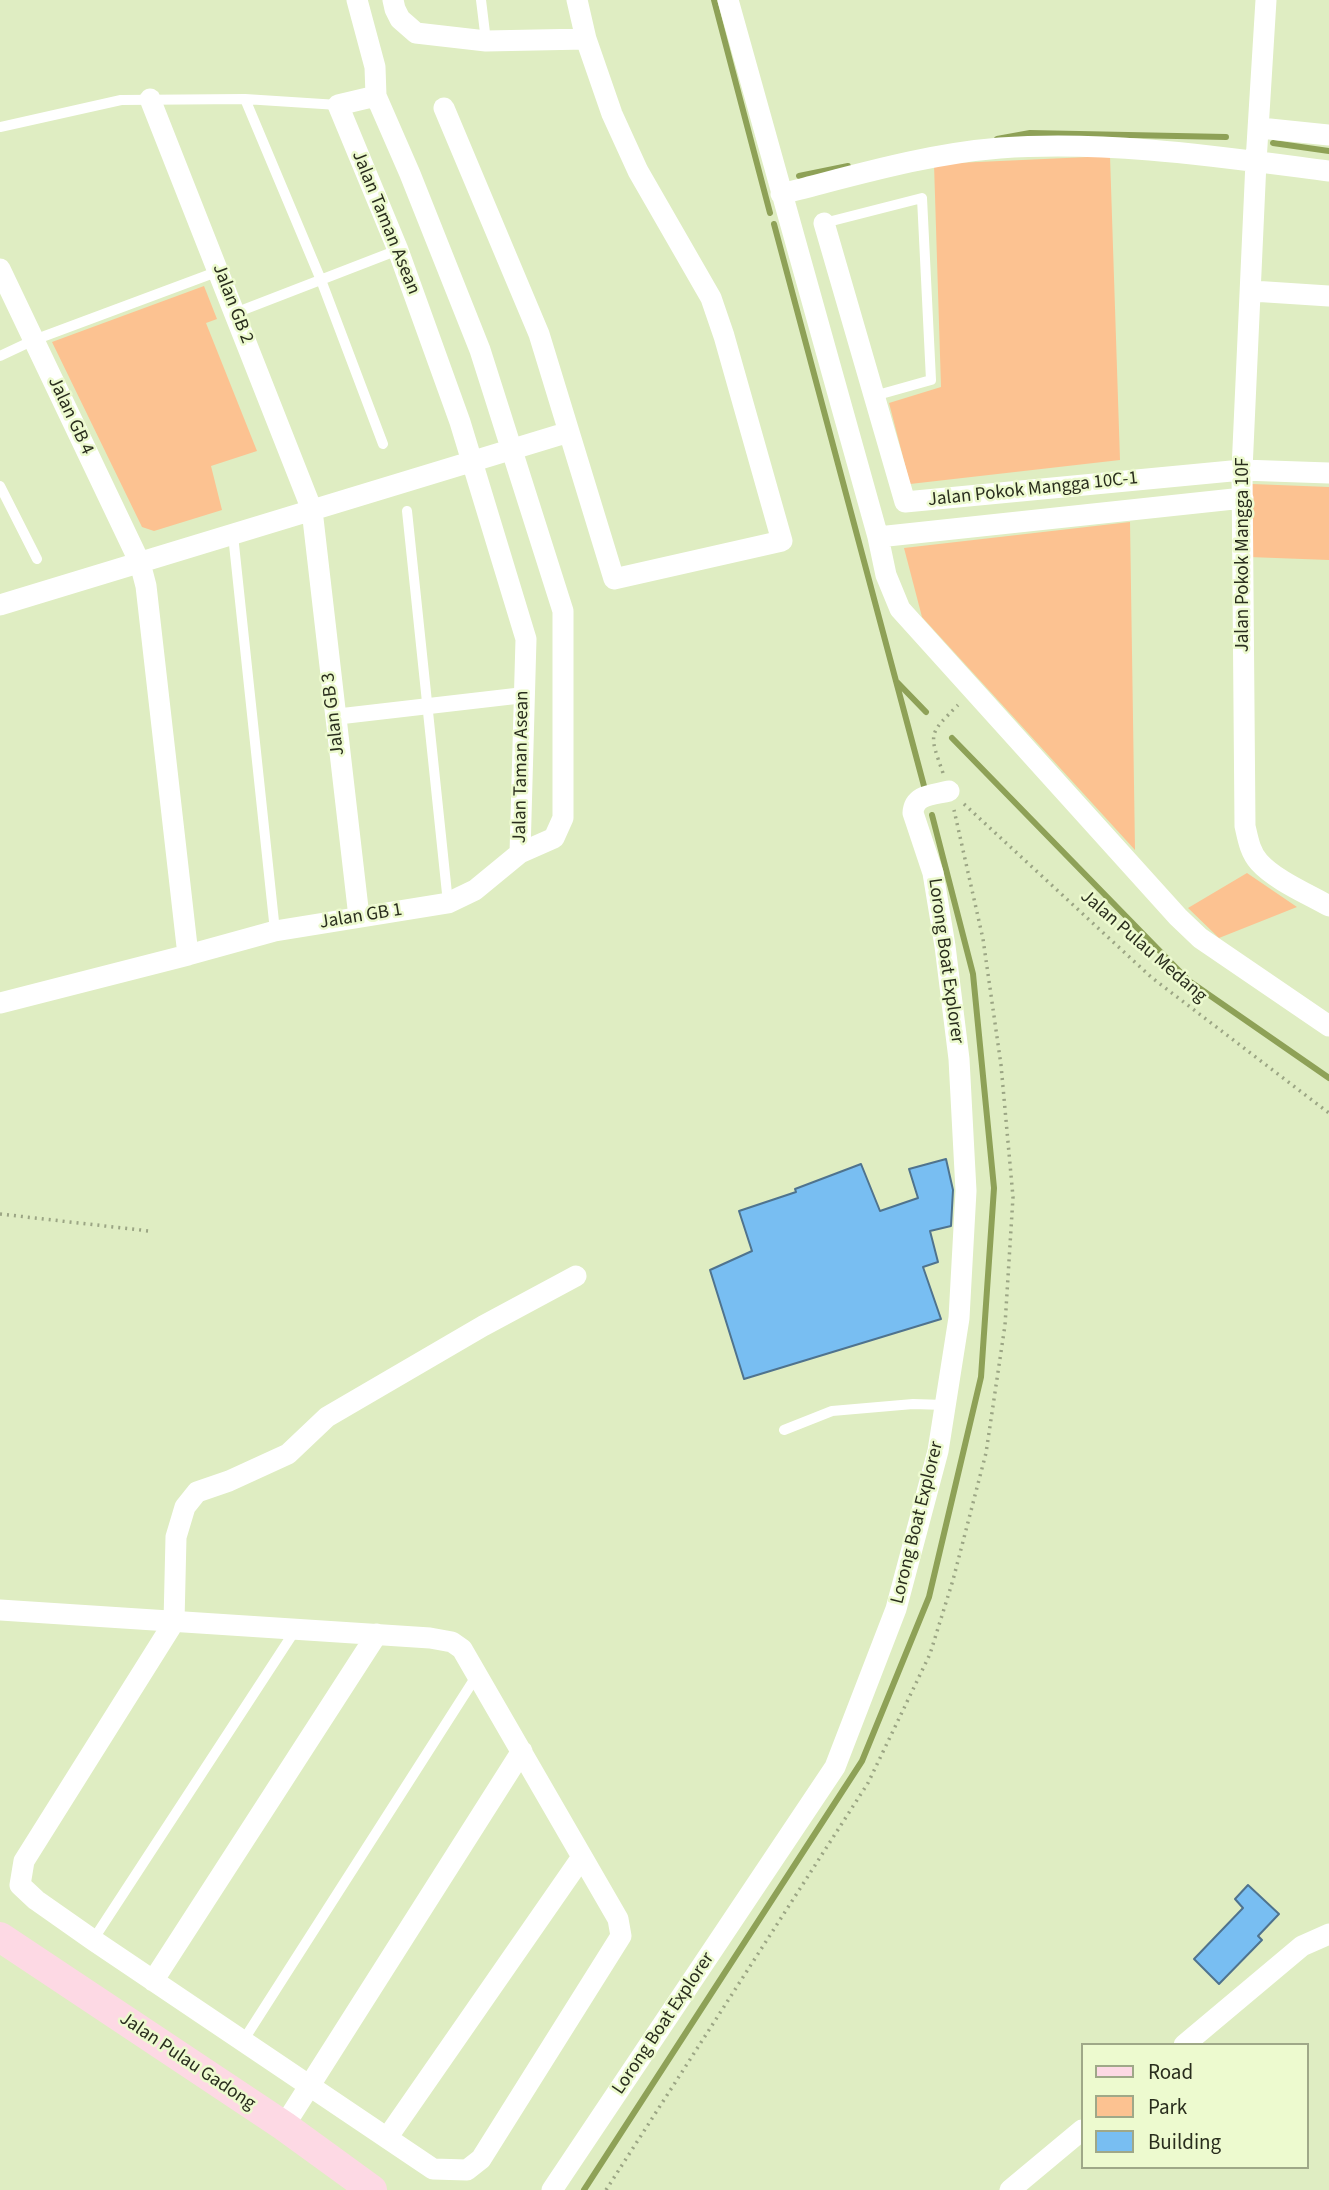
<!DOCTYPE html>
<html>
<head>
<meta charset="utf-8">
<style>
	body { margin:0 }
	#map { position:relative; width:1329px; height:2190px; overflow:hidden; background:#dfedc2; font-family:"Source Sans 3",sans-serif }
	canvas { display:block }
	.legend { position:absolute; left:1081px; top:2043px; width:228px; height:126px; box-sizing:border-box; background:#edfacf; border:2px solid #9fa888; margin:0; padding:9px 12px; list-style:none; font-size:21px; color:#292d1d }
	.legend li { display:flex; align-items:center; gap:14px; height:35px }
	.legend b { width:35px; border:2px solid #9fa888 }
</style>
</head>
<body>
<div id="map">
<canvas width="1329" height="2190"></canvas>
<ul class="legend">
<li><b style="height:9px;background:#fdd9e4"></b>Road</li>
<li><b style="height:19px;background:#fcc291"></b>Park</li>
<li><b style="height:19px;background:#78bef2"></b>Building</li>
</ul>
</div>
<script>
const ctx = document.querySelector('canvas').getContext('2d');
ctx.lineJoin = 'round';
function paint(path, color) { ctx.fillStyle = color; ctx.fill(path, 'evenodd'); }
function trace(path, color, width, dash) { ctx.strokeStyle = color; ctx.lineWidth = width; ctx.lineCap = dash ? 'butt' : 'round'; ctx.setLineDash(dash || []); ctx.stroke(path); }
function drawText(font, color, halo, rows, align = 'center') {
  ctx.font = font + ' "Source Sans 3",sans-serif'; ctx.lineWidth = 5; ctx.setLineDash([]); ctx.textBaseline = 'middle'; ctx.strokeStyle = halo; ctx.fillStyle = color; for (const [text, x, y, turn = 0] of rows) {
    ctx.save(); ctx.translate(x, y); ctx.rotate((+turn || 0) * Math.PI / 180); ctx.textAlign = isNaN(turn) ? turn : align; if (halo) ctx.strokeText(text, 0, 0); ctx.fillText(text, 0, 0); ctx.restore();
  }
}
const green = new Path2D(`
	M1110,156L1120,460L910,484L889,403L941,387L934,164Z
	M204,286L217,319L206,323L257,451L211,466L222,510L154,531L142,527L52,342Z
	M1252,484L1329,487V560L1249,557Z
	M1130,522L1135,850L922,617L904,548Z
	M1247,873L1297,907L1219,938L1188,908Z`);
const stream = new Path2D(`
	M714,0L770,213
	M997,139L1030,133L1226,137
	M1273,143L1329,151
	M799,176L848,166
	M774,224L924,786
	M896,681L926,712
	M952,738L1189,981L1329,1078
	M584,2190L862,1761L929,1597L981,1377L994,1188L973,974L932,815`);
const building = new Path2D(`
	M946,1159L953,1190L951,1226L930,1231L938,1262L923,1267L941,1319L744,1379L710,1270L752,1251L739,1211L796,1192L795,1189L861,1164L880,1211L918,1198L909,1169Z
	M1248,1885L1279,1914L1258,1936L1262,1940L1219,1984L1194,1959L1243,1908L1235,1899Z`);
const path = new Path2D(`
	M943,773C929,733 928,735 958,705
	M964,804L1151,977L1329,1113
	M0,1214L149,1231
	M606,2190L868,1783L930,1654L953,1580L986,1453L1005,1325L1013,1197L1001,1065L983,939L954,810`);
const service = new Path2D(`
	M481,0L486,41
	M245,99L321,280L383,444
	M0,127L121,100L245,99L338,105
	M824,223L922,198L931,380L874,396
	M235,313L398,250
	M0,356L34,340L219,271
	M0,486L37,559
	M407,511L448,903
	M233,535L275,931
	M784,1430L832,1411L913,1404L945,1405
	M93,1940L296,1629
	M243,2041L477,1675`);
const pedestrian = new Path2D(`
	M334,717L524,695`);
const minor = new Path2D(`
	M393,0L395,9L400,19L416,33L486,41L586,39
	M728,0L878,537L886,575L900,609L1178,917L1200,938L1329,1026
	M1266,0L1256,162L1242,470L1245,826C1248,839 1250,852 1259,862C1275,880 1308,894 1329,906
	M376,96L338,105L398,250L460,422L526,639L520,853
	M150,99L312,510L359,917
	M444,108L539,334L614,579L782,541L724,336L711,298L638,171L612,114L586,39L577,0
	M1260,128L1329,135
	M781,194C853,176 925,154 1000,148C1109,140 1221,157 1329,171
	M824,223L905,502L1242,470L1329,473
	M0,269L140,563L146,586L188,955L0,1003
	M1252,291L1329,296
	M878,537L1243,498
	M0,605L569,432
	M188,955L275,931L448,903L475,890L520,853L554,838L563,818V611L480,350L410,174L376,96L375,67L357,0
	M0,1610L430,1638L452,1642L462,1649L618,1919L621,1936L481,2159L467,2170L433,2169L93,1940L36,1900L20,1885L24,1861L174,1622L176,1537L185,1507L197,1492L229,1481L288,1454L327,1417L483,1326L576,1276
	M153,1981L377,1634
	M1184,2045L1302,1946L1329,1934
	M284,2126L522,1751
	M387,2138L582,1857
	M552,2190L835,1767L896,1609L938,1451L959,1318L966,1191L959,1059L945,946L933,873L913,813C914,794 934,795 949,791
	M1010,2190L1082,2130`);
const secondary = new Path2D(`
	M0,1937L284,2126L372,2190`);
const streetNames = [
	["Jalan Taman Asean",385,223,68],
	["Jalan GB 2",232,304,69],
	["Jalan GB 4",70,416,65],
	["Jalan Pokok Mangga 10C-1",1033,490,-6],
	["Jalan Pokok Mangga 10F",1244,555,-90],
	["Jalan GB 3",334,714,-97],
	["Jalan Taman Asean",522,767,-89],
	["Jalan GB 1",361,917,-9],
	["Jalan Pulau Medang",1143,947,41],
	["Lorong Boat Explorer",945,961,82],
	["Lorong Boat Explorer",918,1523,-76],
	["Lorong Boat Explorer",664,2024,-56],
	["Jalan Pulau Gadong",187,2062,34]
];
paint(green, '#fcc291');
trace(stream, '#8ea157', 6);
paint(building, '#78bef2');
trace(building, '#4f738e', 2);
trace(path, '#9ba584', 3.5, [2, 5]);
trace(service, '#fff', 10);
trace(pedestrian, '#fff', 16);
trace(minor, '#fff', 21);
trace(secondary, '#fdd9e4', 30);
drawText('19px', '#292d1d', '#edfacf', streetNames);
</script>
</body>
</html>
